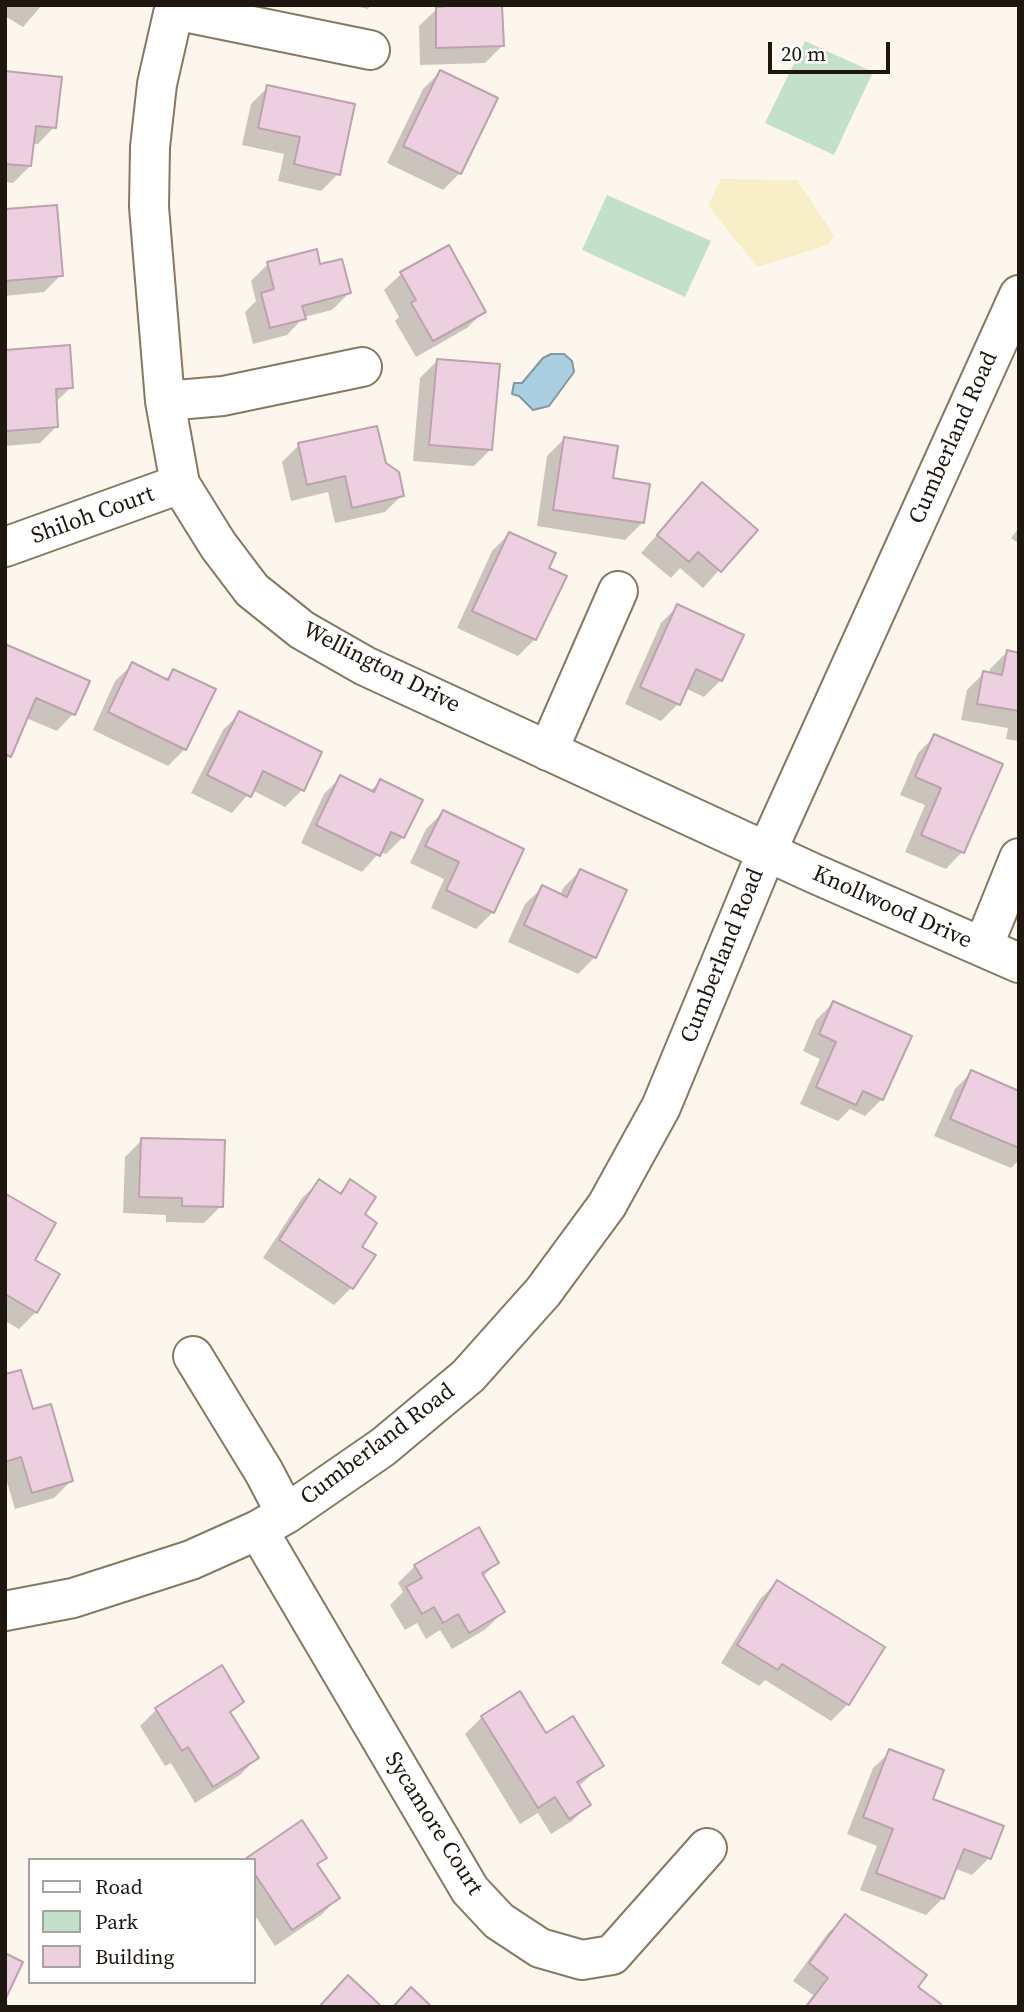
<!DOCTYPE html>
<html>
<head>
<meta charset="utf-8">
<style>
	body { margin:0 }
	#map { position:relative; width:1024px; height:2012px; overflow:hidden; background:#fdf6ed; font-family:"Source Serif 4",serif }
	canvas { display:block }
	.frame { position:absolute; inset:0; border:7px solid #1d170f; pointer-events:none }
	.legend { position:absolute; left:28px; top:1858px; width:228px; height:126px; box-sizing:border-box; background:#fff; border:2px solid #a5a29f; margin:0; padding:9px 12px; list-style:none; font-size:21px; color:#1d170f }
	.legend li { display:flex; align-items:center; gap:14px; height:35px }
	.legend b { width:35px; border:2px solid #a5a29f }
	.scale { position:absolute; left:768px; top:42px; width:122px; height:32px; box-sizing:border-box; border:4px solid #1d170f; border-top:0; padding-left:9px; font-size:21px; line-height:24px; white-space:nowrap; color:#1d170f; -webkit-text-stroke:5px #fff; paint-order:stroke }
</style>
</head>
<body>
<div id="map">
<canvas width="1024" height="2012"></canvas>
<div class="frame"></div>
<ul class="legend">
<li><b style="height:9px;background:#fff"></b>Road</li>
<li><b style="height:19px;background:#c3e1ca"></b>Park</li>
<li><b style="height:19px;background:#edd0df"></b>Building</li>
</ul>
<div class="scale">20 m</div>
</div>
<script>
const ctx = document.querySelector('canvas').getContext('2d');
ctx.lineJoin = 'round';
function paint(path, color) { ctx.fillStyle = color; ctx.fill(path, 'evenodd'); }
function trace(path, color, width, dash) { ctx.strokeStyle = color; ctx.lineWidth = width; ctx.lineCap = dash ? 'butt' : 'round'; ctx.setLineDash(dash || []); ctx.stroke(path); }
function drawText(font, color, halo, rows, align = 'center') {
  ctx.font = font + ' "Source Serif 4",serif'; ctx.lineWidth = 5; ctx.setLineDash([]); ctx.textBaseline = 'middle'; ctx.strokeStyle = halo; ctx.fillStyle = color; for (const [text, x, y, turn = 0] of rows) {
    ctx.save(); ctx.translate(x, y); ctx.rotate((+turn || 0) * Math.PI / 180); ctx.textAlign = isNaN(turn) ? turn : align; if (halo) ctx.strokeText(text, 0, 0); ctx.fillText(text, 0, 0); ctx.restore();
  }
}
const green = new Path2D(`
	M805,41L873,72L834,155L765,123Z
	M607,195L711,241L685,297L582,250Z`);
const sand = new Path2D(`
	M721,179L797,180L834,235L828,245L757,267L708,205Z`);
const water = new Path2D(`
	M551,354H564L572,361L574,372L549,406L533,410L519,396L512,394L514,383H522L543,358Z`);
const shadow = new Path2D(`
	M5,5H42L23,27L5,16Z
	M350,5H371L368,9Z
	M434,5H501L502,46L485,63L420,65L419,26L438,8Z
	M440,72L496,99L460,173L443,190L387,163L423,89Z
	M5,73L54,127L38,144H32L30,166L13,183L5,182Z
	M268,87L338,174L321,191L278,181L284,154L242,145L251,104Z
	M5,211L61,275L44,292L5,296Z
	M268,264L319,267L349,293L332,310L304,317L287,335L253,344L245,312L256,301L251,281Z
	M401,274L484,311L467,328L416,357L395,321L399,317L384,290Z
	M5,352L71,387L55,403L57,426L40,443L5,446Z
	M437,361L491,449L474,466L413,461L420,378Z
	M564,439L611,479L642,523L625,540L537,526L547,456Z
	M299,445L384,464L402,495L385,512L335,523L328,492L291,501L282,462Z
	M702,484L755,530L703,588L680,568L671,578L641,553Z
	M1019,528V544L1011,538Z
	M509,534L547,569L535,639L518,656L457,628L492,551Z
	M678,606L721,680L704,697L685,688L678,704L661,721L625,704L661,623Z
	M5,646L73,714L57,731L26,718L9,756L5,760Z
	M1007,652L1019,654V741L1006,739L1008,728L961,720L967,690L984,673L990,674V669Z
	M132,665L165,680L174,671L185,749L168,766L93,730L115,681Z
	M240,713L302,790L285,807L252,790L232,813L191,793L223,730Z
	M935,736L962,852L946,869L905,852L925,805L900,795L918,753Z
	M341,777L370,791L381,781L420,801L403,837L386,854L380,852L362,872L301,843L324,794Z
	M443,812L522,850L493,912L476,929L431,908L444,879L410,863L426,829Z
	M580,871L595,957L578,974L508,942L525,904L542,888L560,896L563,888Z
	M833,1003L882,1099L865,1116L850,1109L838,1121L800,1104L820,1059L803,1051L816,1020Z
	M972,1072L1019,1092V1160L1011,1168L934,1136L955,1089Z
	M142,1140L221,1206L204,1223L166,1222V1215L123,1213L125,1157Z
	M319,1182L338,1194L350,1182L363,1215L360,1247L373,1256L351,1288L334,1305L263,1258L302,1198Z
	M7,1196L32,1260L36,1312L19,1329L5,1321Z
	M5,1376L31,1411L71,1481L54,1498L15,1509L5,1475Z
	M497,1562L483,1577L503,1612L486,1629L452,1649L440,1630L426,1639L417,1623L405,1630L390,1605L403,1592L398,1583L415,1566Z
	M777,1582L848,1704L831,1721L765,1680L759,1686L721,1663L760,1599Z
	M242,1701L229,1714L257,1758L240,1775L195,1803L171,1763L165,1766L140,1726L157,1709Z
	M482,1717L545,1736L601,1766L578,1787L589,1805L572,1821L551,1834L538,1813L520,1824L465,1734Z
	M890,1752L931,1800L989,1858L972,1875L954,1868L943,1898L926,1915L860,1890L877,1846L847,1834L873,1768Z
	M301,1823L325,1858L316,1866L338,1898L321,1915L275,1946L254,1914V1860H247Z
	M845,1917L916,1988L936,2007H804L813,1995L793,1981L828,1933Z`);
const building = new Path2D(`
	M457,5H502L504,46L436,48V7Z
	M440,70L498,98L461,174L403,146Z
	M5,71L62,77L56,128L36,126L31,166L5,164Z
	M267,85L355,104L340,175L294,164L300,137L258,128Z
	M57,205L63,276L5,281V209Z
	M449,245L486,312L433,341L411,303L416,300L400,272Z
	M317,249L320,264L342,259L351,293L302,306L306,319L270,328L261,293L274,289L267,262Z
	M70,345L73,388L56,389L58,427L6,431L5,350Z
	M437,359L500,364L492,450L429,445Z
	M377,426L386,463L399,472L404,496L352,508L345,476L307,485L298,443Z
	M564,437L618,446L613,478L650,484L644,523L553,510Z
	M702,482L758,530L721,572L698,552L689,562L657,535Z
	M509,532L556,553L549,568L567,576L536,640L472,611Z
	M677,604L744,635L722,681L696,669L680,705L640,687Z
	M5,644L90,681L75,715L36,698L11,757L5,754Z
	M1007,650L1019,653V711L977,704L983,671L1002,675Z
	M132,662L168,680L173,669L216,689L186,750L108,712Z
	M239,711L322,752L304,791L263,771L251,797L207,775Z
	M934,734L1003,764L964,853L921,835L941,788L915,777Z
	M340,775L374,792L380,779L423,800L404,838L391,832L380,856L316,825Z
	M443,810L524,849L494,913L446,890L459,862L425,846Z
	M580,869L627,890L596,958L524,925L542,885L567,897Z
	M833,1001L912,1036L883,1100L863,1091L856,1105L816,1087L836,1042L819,1034Z
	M971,1070L1019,1091V1148L950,1119Z
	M141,1138L225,1140L223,1207L182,1206V1198L139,1197Z
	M319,1179L341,1194L350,1179L376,1197L365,1214L377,1223L362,1247L376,1255L353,1289L279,1240Z
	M6,1194L56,1223L35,1260L60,1274L37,1313L5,1294Z
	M21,1370L33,1409L51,1404L73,1481L32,1493L21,1457L5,1462V1374Z
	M479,1527L499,1563L482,1573L505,1612L469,1633L458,1614L443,1623L434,1607L422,1614L406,1587L422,1578L414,1565Z
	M777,1580L885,1647L849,1705L782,1664L778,1670L737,1645Z
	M222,1665L244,1702L230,1712L259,1758L213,1787L188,1747L182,1751L155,1708Z
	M520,1691L546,1733L573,1716L604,1766L577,1782L591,1805L569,1819L555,1797L538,1808L481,1716Z
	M889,1749L944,1770L933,1799L1004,1826L991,1859L964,1849L944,1899L876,1873L893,1829L863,1817Z
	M302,1820L327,1858L317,1864L340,1898L292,1930L254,1873V1860L245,1859Z
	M845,1914L927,1975L918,1987L941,2004L939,2007H806L828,1978L809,1963Z
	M5,1953L23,1962L6,1998L5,1997Z
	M348,1975L382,2007H319Z
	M411,1987L432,2007H393Z`);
const minor = new Path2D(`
	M175,5L157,84L150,147L149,207L165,401L180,484L218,545L252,590L302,630L365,666L813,873L1019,963
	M174,10L370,50
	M165,401L223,396L362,367
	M5,547L180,484
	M548,751L618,591
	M983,947L1019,858
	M193,1356L264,1472L286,1514
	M258,1530L470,1890L499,1921L540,1948L582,1960L612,1955L707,1848
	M5,1611L73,1598L191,1560L258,1530L286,1514L383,1447L468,1376L543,1292L607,1205L661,1107L767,851L1019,295`);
const streetNames = [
	["Cumberland Road",954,438,-66],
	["Shiloh Court",93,516,-20],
	["Wellington Drive",381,668,27],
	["Knollwood Drive",892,908,24],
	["Cumberland Road",723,956,-68],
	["Cumberland Road",378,1445,-37],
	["Sycamore Court",433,1824,58]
];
paint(green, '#c3e1ca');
paint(sand, '#f8eec8');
paint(water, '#abcfe0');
trace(water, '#8098a1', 2);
paint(shadow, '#0003');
paint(building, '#edd0df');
trace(building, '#bda1af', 2);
trace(minor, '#887862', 42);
trace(minor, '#fff', 38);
drawText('23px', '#1d170f', '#fff', streetNames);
</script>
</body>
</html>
